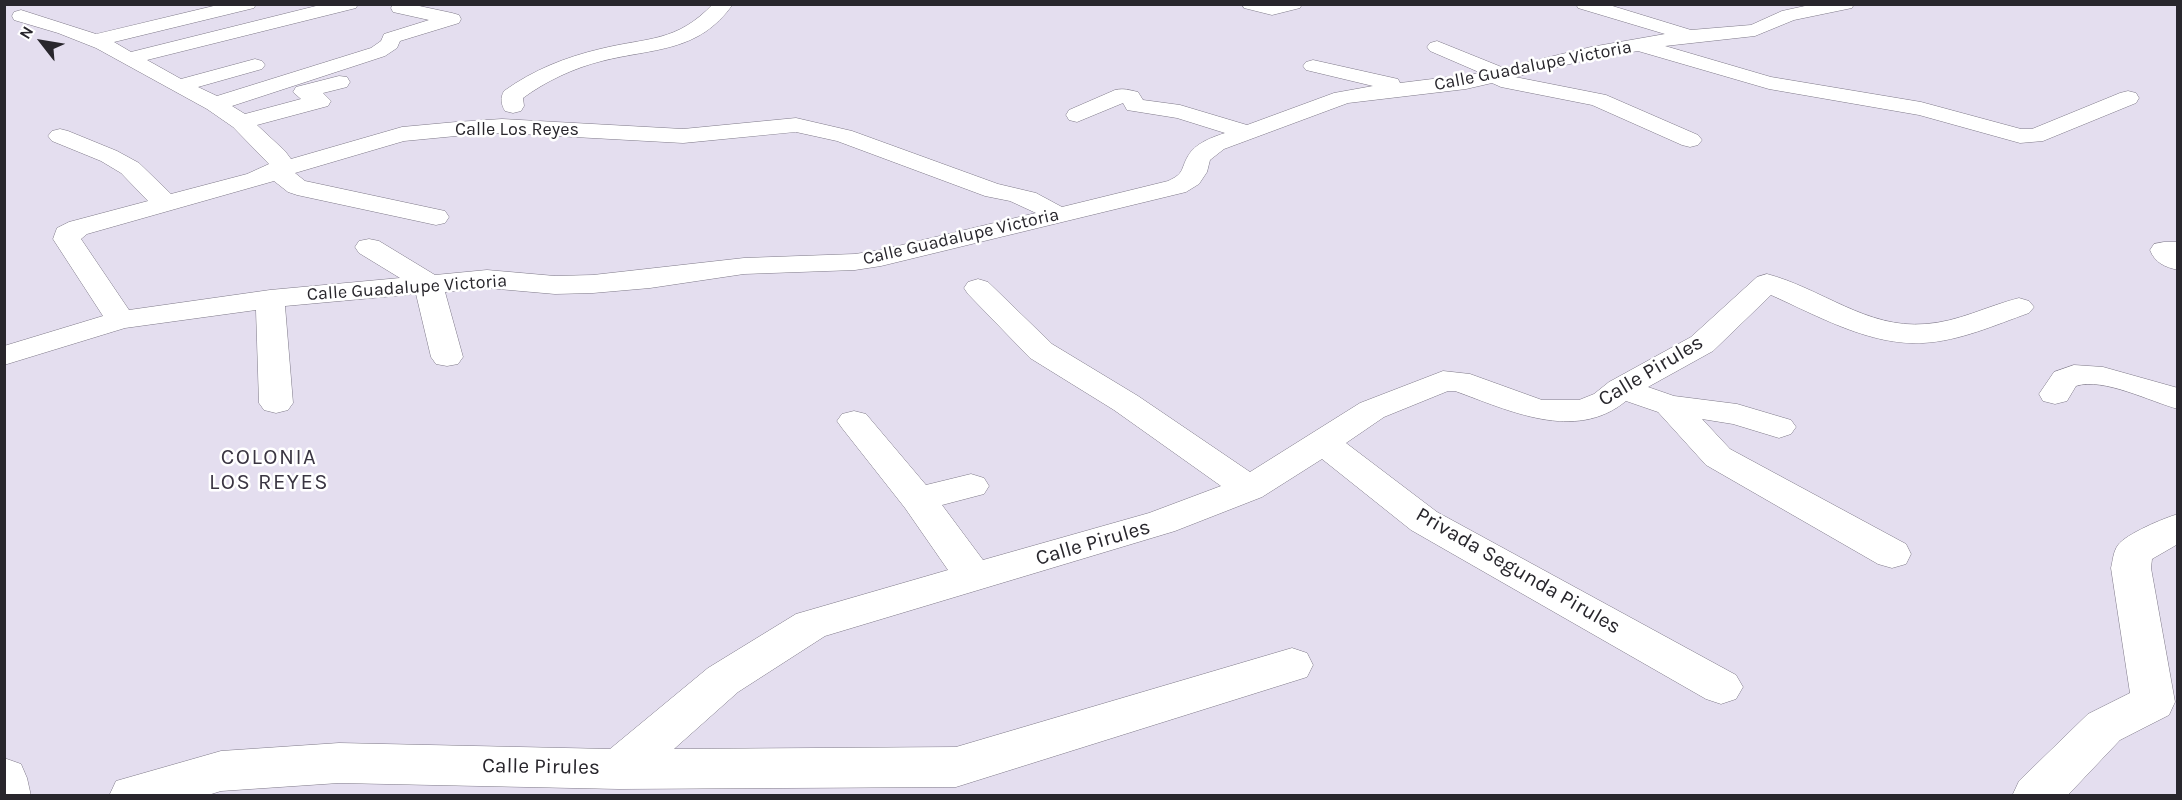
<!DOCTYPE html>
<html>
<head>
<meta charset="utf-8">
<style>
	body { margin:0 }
	#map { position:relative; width:2182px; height:800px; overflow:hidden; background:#e4deef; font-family:Karla,sans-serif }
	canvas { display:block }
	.frame { position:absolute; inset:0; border:6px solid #28262c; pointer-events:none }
	.north { position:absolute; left:12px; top:12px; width:60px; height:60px; -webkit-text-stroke:4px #fff; paint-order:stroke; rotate:301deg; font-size:16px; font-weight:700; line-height:24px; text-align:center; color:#28262c }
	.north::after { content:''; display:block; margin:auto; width:21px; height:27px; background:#28262c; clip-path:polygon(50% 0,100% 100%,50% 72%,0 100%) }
</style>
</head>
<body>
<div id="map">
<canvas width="2182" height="800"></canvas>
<div class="frame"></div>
<div class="north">N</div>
</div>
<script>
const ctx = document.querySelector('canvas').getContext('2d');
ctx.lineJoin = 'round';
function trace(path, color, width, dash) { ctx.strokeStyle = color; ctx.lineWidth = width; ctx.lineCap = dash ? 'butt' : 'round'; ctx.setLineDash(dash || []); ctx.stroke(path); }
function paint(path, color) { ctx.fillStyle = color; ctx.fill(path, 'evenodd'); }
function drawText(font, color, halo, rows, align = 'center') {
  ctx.font = font + ' Karla,sans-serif'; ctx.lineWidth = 5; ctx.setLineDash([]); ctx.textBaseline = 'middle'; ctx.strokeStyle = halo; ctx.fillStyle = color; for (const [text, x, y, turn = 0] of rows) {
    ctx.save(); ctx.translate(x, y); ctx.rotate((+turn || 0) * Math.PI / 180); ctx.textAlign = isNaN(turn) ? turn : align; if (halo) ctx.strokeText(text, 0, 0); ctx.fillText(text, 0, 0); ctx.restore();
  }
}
const minor = new Path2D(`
	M222,4H256L254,8L114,42L131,52L324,4H358L356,8L147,60L181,79L255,59L262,61L265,65L262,69L198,87L217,96L371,48L381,41L384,34L429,20L393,12L391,8L393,4H410L452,13L459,15L461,19L459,23L400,41L397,48L385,56L232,106L245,114L301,99L293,92L296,87L339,76L347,77L350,82L347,87L323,93L331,101L328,106L257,125L285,151L291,159L402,127L456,122L502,119L683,129L796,118L852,131L998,184L1036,193L1062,207L1168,181C1185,173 1180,170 1188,156C1195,143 1213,137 1225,133L1177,118L1127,110L1123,103L1077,122L1069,120L1066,115L1069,110L1115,90C1124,88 1129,90 1138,92L1143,100L1180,105L1247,125L1334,93L1373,86L1306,70L1303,66L1306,62L1313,60L1398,79L1400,83L1481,73L1430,51L1427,47L1430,43L1437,41L1504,68L1591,47L1665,34L1578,8L1576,4H1606L1691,30L1751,25L1782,11L1814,4H1854L1852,8L1794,20L1755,36L1665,46L1771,77L1921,102L2021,129H2032L2120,93L2128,91L2136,93L2139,98L2136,103L2043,141L2020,143L1919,115L1769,89L1638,51L1591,59L1515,77L1606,95L1698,135L1702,140L1698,145L1690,147L1682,145L1592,105L1501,87L1492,83L1466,89L1348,103L1224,149L1210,160L1207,172L1199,184L1186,192L881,266L855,270L744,274L650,288L593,293L555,294L487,288L445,292L463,357L458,364L447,366L436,364L431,357L416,294L285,306L293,403L288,410L276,413L264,410L259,403L256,310L125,328L4,365V346L103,316L53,239L57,228L69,222L148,201L121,173L101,161L52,141L48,136L52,131L60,129L68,131L117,151L139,163L171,194L247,174L269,164L233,127L207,109L96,48L58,33L14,20L12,16L14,12L21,10L96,34ZM796,132L837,141L985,196L1010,201L1036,213L881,250L855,254L744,258L593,275L555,276L487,270L435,275L379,241L369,239L359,241L355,247L359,253L400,278L270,290L129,310L81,239L87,234L274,181L288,192L297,195L436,225L445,223L449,217L445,211L305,181L295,173L404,141L456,136L502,133L683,143Z
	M713,4H733C699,53 653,48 602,61C574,68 546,81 523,98L524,106L521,111L513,113L505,111C501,104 500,98 504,91C533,70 566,57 600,49C648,37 676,43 713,4Z
	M1242,4H1302L1300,8L1272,15L1244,8Z
	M2164,242H2178V270C2165,267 2155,263 2150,250L2154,244Z
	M1767,274C1821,288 1867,329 1925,324C1958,322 1987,306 2019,298L2029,301L2034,307L2029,313C1995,325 1960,341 1923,343C1870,346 1818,316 1771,295L1713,351L1648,387L1674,396L1737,404L1791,420L1796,427L1791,434L1779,438L1733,424L1702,419L1730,449L1906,544L1911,554L1906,564L1892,568L1878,564L1706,465L1658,412L1626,401C1575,443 1508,410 1455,391H1448L1384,417L1346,443L1437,512L1736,675L1743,687L1736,699L1721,704L1706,699L1411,530L1322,459L1262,497L1175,531L825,636L738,692L674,749L956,747L1292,648L1307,653L1313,665L1307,677L956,787L619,789L339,783L221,791L205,796H109L116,781L221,751L339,743L610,749L708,668L796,614L948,570L905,508L842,428L837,421L842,414L854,411L866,414L926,485L971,474L984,478L989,486L984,494L942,505L983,560L1149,513L1221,486L1114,410L1030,358L968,294L964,288L968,282L978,279L988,282L1052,344L1138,396L1250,472L1360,403L1443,371L1470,374L1542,400H1579L1594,394L1609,382L1691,337L1757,277Z
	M2074,365L2103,367L2178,388V409C2151,402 2103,377 2076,386L2067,401L2055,404L2043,401L2039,394L2054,372Z
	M2178,514V544L2152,559L2151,568L2175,702L2169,715L2120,740L2067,796H2012L2019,781L2088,714L2130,693L2111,568C2113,560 2113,552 2118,545C2126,534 2164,518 2178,514Z
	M4,758L21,764L27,778L31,796H4Z`);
const farStreetnames = [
	["Calle Guadalupe Victoria",1533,66,-11],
	["Calle Los Reyes",517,130],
	["Calle Guadalupe Victoria",961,237,-13],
	["Calle Guadalupe Victoria",407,288,-4]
];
const streetNames = [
	["Calle Pirules",1651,371,-31],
	["Calle Pirules",1093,543,-16],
	["Privada Segunda Pirules",1518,571,30],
	["Calle Pirules",541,767,1]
];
const neighbourhoodNames = [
	["COLONIA",269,458],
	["LOS REYES",269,483]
];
trace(minor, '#7d7887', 1);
paint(minor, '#fff');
drawText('18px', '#28262c', '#fff', farStreetnames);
drawText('21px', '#28262c', '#fff', streetNames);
ctx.letterSpacing = '1.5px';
drawText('22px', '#3a3542', '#fff', neighbourhoodNames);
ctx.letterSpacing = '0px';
</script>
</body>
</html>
